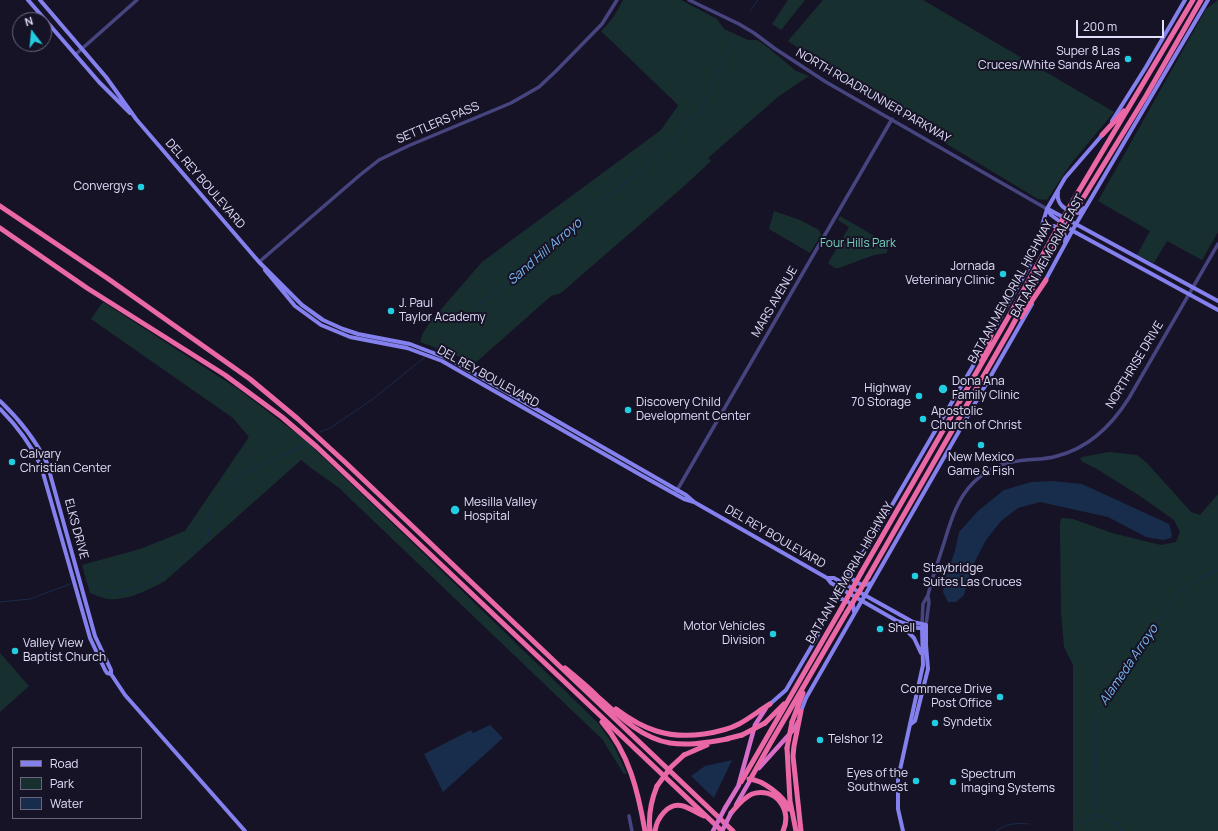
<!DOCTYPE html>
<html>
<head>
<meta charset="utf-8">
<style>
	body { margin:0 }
	#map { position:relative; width:1218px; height:831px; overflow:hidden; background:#171327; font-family:Manrope,sans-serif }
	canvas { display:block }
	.legend { position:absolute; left:12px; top:747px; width:130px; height:72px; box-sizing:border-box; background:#171327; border:1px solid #68647b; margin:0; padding:5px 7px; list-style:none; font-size:12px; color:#e1ddfa }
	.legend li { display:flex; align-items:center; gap:8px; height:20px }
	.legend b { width:20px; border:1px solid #68647b }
	.north { position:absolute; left:12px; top:12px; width:40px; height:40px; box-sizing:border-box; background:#171327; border:1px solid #68647b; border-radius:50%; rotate:344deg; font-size:11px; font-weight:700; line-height:16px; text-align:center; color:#e1ddfa }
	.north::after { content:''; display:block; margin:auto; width:14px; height:18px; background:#23cde1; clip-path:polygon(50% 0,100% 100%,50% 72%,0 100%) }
	.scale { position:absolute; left:1076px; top:20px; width:88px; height:18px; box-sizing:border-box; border:2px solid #e1ddfa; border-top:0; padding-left:5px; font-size:12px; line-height:14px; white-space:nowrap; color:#e1ddfa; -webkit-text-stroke:3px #171327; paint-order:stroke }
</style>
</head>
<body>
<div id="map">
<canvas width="1218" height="831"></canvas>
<ul class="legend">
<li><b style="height:5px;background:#8481ee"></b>Road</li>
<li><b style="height:11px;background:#17302f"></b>Park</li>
<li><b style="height:11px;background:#182c4b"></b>Water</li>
</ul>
<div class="north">N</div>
<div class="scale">200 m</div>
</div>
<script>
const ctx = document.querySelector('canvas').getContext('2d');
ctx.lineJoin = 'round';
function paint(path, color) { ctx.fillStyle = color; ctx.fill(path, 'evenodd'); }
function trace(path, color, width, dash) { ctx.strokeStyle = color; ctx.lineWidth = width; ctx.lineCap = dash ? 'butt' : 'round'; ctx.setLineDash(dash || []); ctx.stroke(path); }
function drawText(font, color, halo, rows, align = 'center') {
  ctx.font = font + ' Manrope,sans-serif'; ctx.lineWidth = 4; ctx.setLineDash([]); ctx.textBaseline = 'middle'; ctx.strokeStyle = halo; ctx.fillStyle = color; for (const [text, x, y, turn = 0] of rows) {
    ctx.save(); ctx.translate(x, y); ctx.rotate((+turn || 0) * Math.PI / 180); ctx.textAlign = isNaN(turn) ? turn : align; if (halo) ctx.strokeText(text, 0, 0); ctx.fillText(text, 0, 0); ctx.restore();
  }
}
const green = new Path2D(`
	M623,0H681L717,19L724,29L748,40H757L766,46L796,71L809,76L779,96L708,158L711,161L683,187L561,293L551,296L473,365L458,356L420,342L423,333L430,322L482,262L661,130L678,106L677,104L601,31C611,22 617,12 623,0Z
	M788,0H805L781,30L772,24Z
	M823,0H923L1114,112L1070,165L1047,200L1038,199L827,72L804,52L788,41Z
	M1218,0V232L1202,260L1167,241L1154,263L1137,255L1150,231L1098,201L1206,9Z
	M774,211L800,220L819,230L821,235L810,253L769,229Z
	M840,216L888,244L887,253L874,255L839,268H835L828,263L849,227L838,220Z
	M103,302L238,389L304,439L422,552L598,723L614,746L627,774H624L602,739L338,487C326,478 313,470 301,460L165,581C148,590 127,601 108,599C102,598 96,595 90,593L82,565L140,549L185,531L249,437L233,418L91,319Z
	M1109,452L1137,455L1147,463L1191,512L1200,515L1218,494V831H1073V665L1064,647L1061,612L1060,524L1061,518L1073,519L1112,533L1161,545L1176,542L1180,532L1174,520L1140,496L1097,469L1083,462L1080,459L1082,457Z
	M0,653L29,686L0,712Z`);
const water = new Path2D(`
	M1052,481L1082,484L1169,524L1172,534L1171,538L1163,540L1146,537L1108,517L1040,502L1018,508L1001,521L986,540L972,567L964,595L956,602H948L943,592L945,579L955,551L959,532L978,511L1004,490L1031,482Z
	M490,725L503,738L443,792L424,754L471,730L473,733Z
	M732,760L714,798L691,776L705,766Z`);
const stream = new Path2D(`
	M750,11L758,0
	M432,351L446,340L481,303L499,288L522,275L545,256L599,202L623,185L650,162L678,136L683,126L700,113L732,40
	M320,432L330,428L373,399L425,357
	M85,580L94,585L114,593L144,586L181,563L208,537L211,510L219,496L230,483L244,473L307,444
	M0,602L30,599L70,584
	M1095,815L1118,824L1121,831
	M1076,823L1086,822L1095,815L1097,802L1096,716L1102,705L1136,652L1151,634L1177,594L1198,580L1218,570
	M996,831C1008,823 1015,823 1029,824`);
const tertiary = new Path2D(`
	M689,0L739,24L754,33L774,48L826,82L1047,209
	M76,54L137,0
	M259,262L360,175L379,160L408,146L511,103L539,87L557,70L602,24L617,0
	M676,492L892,119
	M922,624L923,604L928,595C932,578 938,562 943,546C950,524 956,500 973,483C985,471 1001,463 1018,461C1031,459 1045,460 1057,456C1089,448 1112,425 1129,398L1218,244
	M926,625L929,602L928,596
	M629,816L632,831`);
const secondary = new Path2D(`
	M28,0L99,82L130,113
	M40,0L106,77L136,119L259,262L302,305L323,320L343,329L358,334L410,344L449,359L686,495L694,502
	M1112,121L1146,67L1185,0
	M1058,192C1056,206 1066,210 1078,213L1084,208
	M1047,209L1051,215L1073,231L1218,310
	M1048,209L1218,301
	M1041,232L1046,226H1054C1061,229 1067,233 1065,242
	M265,270L295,306L321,325L350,337L407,348L442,361L639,474L684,499L694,502L827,578L831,583L897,621L918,628H926
	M1045,281L1076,224L1208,0
	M990,336L1030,265L1047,209L1065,178L1104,133
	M0,401C20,420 35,439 47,463L95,636L111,670V674L125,695L245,831
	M0,409C18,427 30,443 41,466L90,638L105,670L107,673L111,674
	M850,570C849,581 862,588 871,583
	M827,578H834L913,622L926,625V645L928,669L915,721L911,724
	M831,601C840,596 845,600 853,605L854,612
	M900,624L914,638L921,653
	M770,704L786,690L817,637L829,606L842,582L855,561L867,548L984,347
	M801,711L806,698L1032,304
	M903,831L898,809V779L923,665L922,627`);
const trunk = new Path2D(`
	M759,768L795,728L798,722
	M738,787L755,725L766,708
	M736,805L752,777
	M725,808L739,785`);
const motorway = new Path2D(`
	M1102,135L1124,111
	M1074,199L1193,0
	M1080,203L1146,96L1201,0
	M0,206L107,278L250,379L298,419L347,464L733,831
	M0,228L87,288L225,375L282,417L317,447L722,831
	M1021,317L1046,280
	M981,360L991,335
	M861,573L1017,302L1052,238
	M868,577L1011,328L1058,241
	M565,668C576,677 587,686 597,696C618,715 641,738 670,743C690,746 708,742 728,739
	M616,709C644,730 668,739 704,734C717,732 728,730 739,724C750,718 760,710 770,704
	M602,722C629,753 638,791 645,831
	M792,722L803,693
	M765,723L784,704
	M726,739L742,735
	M787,748L790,801L796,831
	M684,755L707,745
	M751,778L770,744L847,612
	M749,779C763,780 784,796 789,809
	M741,782L841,609
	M731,813C737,806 743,798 752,794C775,786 793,810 783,831
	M650,831C648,815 651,801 657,786
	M655,831C657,818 668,802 683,806C690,808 697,813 704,816
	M801,831L793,756L794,746L801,711`);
const trunkBridge = new Path2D(`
	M713,831L725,808
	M722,831L731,813`);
const motorwayBridge = new Path2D(`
	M1052,238L1074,199
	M1058,241L1080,203
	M841,609L861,573
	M847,612L868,577
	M742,735L765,723
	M787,748L792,722
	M657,786L671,767L684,755`);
const markers = [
	[1128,59,4,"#23cde1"],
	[141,187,4,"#23cde1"],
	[1003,274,4,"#23cde1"],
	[391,311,4,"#23cde1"],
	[943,389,5,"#23cde1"],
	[919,396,4,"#23cde1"],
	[628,410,4,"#23cde1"],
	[923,419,4,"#23cde1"],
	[981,445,4,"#23cde1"],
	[12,462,4,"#23cde1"],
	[455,510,5,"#23cde1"],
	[915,576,4,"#23cde1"],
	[880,629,4,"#23cde1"],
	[773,634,4,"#23cde1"],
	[15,651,4,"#23cde1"],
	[1000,697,4,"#23cde1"],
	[935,723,4,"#23cde1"],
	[820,740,4,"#23cde1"],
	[916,781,4,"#23cde1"],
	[953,782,4,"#23cde1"]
];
const poiNames = [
	["Super 8 Las",1120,52,"right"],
	["Cruces/White Sands Area",1120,66,"right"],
	["Convergys",133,187,"right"],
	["Jornada",995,267,"right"],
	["Veterinary Clinic",995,281,"right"],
	["J. Paul",399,304],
	["Taylor Academy",399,318],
	["Dona Ana",952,382],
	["Family Clinic",952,396],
	["Highway",911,389,"right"],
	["70 Storage",911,403,"right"],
	["Discovery Child",636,403],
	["Development Center",636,417],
	["Apostolic",931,412],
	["Church of Christ",931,426],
	["Calvary",20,455],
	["Christian Center",20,469],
	["New Mexico",981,458,"center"],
	["Game & Fish",981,472,"center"],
	["Mesilla Valley",464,503],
	["Hospital",464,517],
	["Staybridge",923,569],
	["Suites Las Cruces",923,583],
	["Motor Vehicles",765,627,"right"],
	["Division",765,641,"right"],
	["Shell",888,629],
	["Valley View",23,644],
	["Baptist Church",23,658],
	["Commerce Drive",992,690,"right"],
	["Post Office",992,704,"right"],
	["Syndetix",943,723],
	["Telshor 12",828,740],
	["Eyes of the",908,774,"right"],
	["Southwest",908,788,"right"],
	["Spectrum",961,775],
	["Imaging Systems",961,789]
];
const streetNames = [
	["NORTH ROADRUNNER PARKWAY",873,96,30],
	["SETTLERS PASS",438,123,-23],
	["DEL REY BOULEVARD",205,184,49],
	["BATAAN MEMORIAL EAST",1048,256,-61],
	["BATAAN MEMORIAL HIGHWAY",1011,292,-61],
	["MARS AVENUE",775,302,-60],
	["NORTHRISE DRIVE",1135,365,-59],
	["DEL REY BOULEVARD",488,377,29],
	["ELKS DRIVE",76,529,75],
	["DEL REY BOULEVARD",775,537,30],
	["BATAAN MEMORIAL HIGHWAY",850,573,-60]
];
const parkNames = [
	["Four Hills Park",858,244]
];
const waterNames = [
	["Sand Hill Arroyo",545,252,-41],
	["Alameda Arroyo",1129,665,-56]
];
paint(green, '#17302f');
paint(water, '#182c4b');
trace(stream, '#182c4b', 1);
trace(tertiary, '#47457f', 3.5);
trace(secondary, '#8481ee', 4);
trace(trunk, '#d66ec9', 4.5);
trace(motorway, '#eb68a6', 5);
trace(trunkBridge, '#d66ec9', 4.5);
trace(motorwayBridge, '#eb68a6', 5);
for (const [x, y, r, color] of markers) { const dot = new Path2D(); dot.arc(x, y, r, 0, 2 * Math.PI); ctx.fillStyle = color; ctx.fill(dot); trace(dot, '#171327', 1.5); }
drawText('12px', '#e1ddfa', '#171327', poiNames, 'left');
drawText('12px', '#e1ddfa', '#171327', streetNames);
drawText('12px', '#72d2bb', '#171327', parkNames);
drawText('italic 13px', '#79b6ed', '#171327', waterNames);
</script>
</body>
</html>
